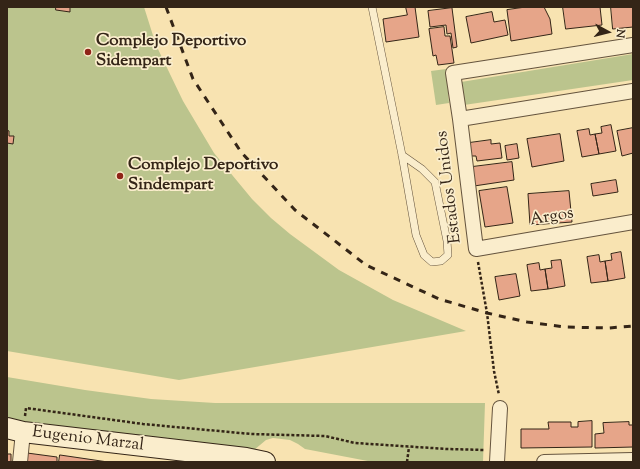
<!DOCTYPE html>
<html>
<head>
<meta charset="utf-8">
<style>
	body { margin:0 }
	#map { position:relative; width:640px; height:469px; overflow:hidden; background:#f8e3b1; font-family:"Sorts Mill Goudy",serif }
	canvas { display:block }
	.frame { position:absolute; inset:0; border:8px solid #342517; pointer-events:none }
	.north { position:absolute; left:588px; top:12px; width:40px; height:40px; -webkit-text-stroke:3px #faedcc; paint-order:stroke; rotate:97deg; font-size:11px; font-weight:700; line-height:16px; text-align:center; color:#342517 }
	.north::after { content:''; display:block; margin:auto; width:14px; height:18px; background:#342517; clip-path:polygon(50% 0,100% 100%,50% 72%,0 100%) }
</style>
</head>
<body>
<div id="map">
<canvas width="640" height="469"></canvas>
<div class="frame"></div>
<div class="north">N</div>
</div>
<script>
const ctx = document.querySelector('canvas').getContext('2d');
ctx.lineJoin = 'round';
function paint(path, color) { ctx.fillStyle = color; ctx.fill(path, 'evenodd'); }
function trace(path, color, width, dash) { ctx.strokeStyle = color; ctx.lineWidth = width; ctx.lineCap = dash ? 'butt' : 'round'; ctx.setLineDash(dash || []); ctx.stroke(path); }
function drawText(font, color, halo, rows, align = 'center') {
  ctx.font = font + ' "Sorts Mill Goudy",serif'; ctx.lineWidth = 3.5; ctx.setLineDash([]); ctx.textBaseline = 'middle'; ctx.strokeStyle = halo; ctx.fillStyle = color; for (const [text, x, y, turn = 0] of rows) {
    ctx.save(); ctx.translate(x, y); ctx.rotate((+turn || 0) * Math.PI / 180); ctx.textAlign = isNaN(turn) ? turn : align; if (halo) ctx.strokeText(text, 0, 0); ctx.fillText(text, 0, 0); ctx.restore();
  }
}
const green = new Path2D(`
	M7,7H144L156,45L183,101L214,153L252,199L271,218L290,234L339,270L393,300L466,331L179,380L7,351Z
	M633,54V80L464,105L461,82Z
	M446,69L449,103L436,105L431,71Z
	M7,377L85,390L151,399L215,403H485L483,462H373L305,449L298,444L290,440L273,438L266,440L254,450L25,423L7,418Z`);
const building = new Path2D(`
	M56,7H70V12L56,10Z
	M406,7H415L419,37L386,42L383,19L407,15Z
	M526,7H544L550,19L552,34L511,41L507,10Z
	M563,7H600L602,25L566,29Z
	M611,7H633V27L613,29Z
	M452,8L457,47L453,48L451,33L447,34L446,25L430,27L428,11Z
	M492,12L494,22L505,20L508,35L471,43L466,17Z
	M444,27L445,36H450L454,63L438,65L436,55L433,56L429,29Z
	M611,125L616,151L599,154L595,134L602,133L601,127Z
	M633,128V153L622,156L617,131Z
	M589,129L590,135L595,134L599,154L582,157L577,131Z
	M7,130L9,131V136H14L13,144L7,143Z
	M560,134L564,161L532,167L527,139Z
	M491,140V144L500,143L502,158L477,161L476,156H470L469,143Z
	M517,144L519,158L507,160L505,146Z
	M512,162L514,180L474,186L472,167Z
	M616,180L618,192L593,196L591,184Z
	M507,187L513,223L485,227L479,191Z
	M569,191L572,222L530,225L528,194Z
	M621,252L625,278L608,281L605,261L612,260L611,254Z
	M599,255L600,262L605,261L608,281L591,283L587,257Z
	M561,260L565,286L548,289L545,269L552,268L551,261Z
	M539,263L540,270L545,269L548,289L531,291L527,265Z
	M516,274L520,296L499,300L495,277Z
	M592,421V447L521,448V429H549L548,422H571V427H578V422Z
	M629,422V425H633V447L595,448V434L604,433L603,423Z
	M27,453L57,457V462H26Z
	M7,454H11V462H7Z
	M60,455L108,462H59Z`);
const path = new Path2D(`
	M478,262L487,313L494,371L499,395
	M25,416L26,408L143,424L251,434L325,436L355,443L447,449L485,450
	M407,462L409,447`);
const lane = new Path2D(`
	M372,7L402,155L416,235L424,255L432,262L441,261L448,255L447,241L435,182L422,169L402,155`);
const street = new Path2D(`
	M633,45L453,73L460,119L476,249L633,222
	M460,119L633,91
	M20,462L23,432
	M497,462L500,408
	M544,462L633,460`);
const secondary = new Path2D(`
	M7,428L23,432L246,458L265,462`);
const rail = new Path2D(`
	M166,7L193,79L241,152L295,210L366,265L439,299L487,313L527,322L565,327L609,328L633,326`);
const markers = [
	[88,52,4,"#8f2418"],
	[120,176,4,"#8f2418"]
];
const poiNames = [
	["Complejo Deportivo",96,42],
	["Sidempart",96,62],
	["Complejo Deportivo",128,166],
	["Sindempart",128,186]
];
const streetNames = [
	["Estados Unidos",450,187,-97],
	["Argos",552,218,-10],
	["Eugenio Marzal",88,440,7]
];
paint(green, '#bbc48d');
paint(building, '#e6a589');
trace(building, '#342517', 1);
trace(lane, '#65543e', 8);
trace(street, '#65543e', 16);
trace(secondary, '#342517', 22);
trace(path, '#342517', 2.5, [3, 2]);
trace(lane, '#faedcc', 7);
trace(street, '#faedcc', 14);
trace(secondary, '#faedcc', 20);
trace(rail, '#342517', 3, [7, 7]);
for (const [x, y, r, color] of markers) { const dot = new Path2D(); dot.arc(x, y, r, 0, 2 * Math.PI); ctx.fillStyle = color; ctx.fill(dot); trace(dot, '#faedcc', 1.5); }
drawText('bold 17px', '#342517', '#faedcc', poiNames, 'left');
drawText('17px', '#342517', '#faedcc', streetNames);
</script>
</body>
</html>
